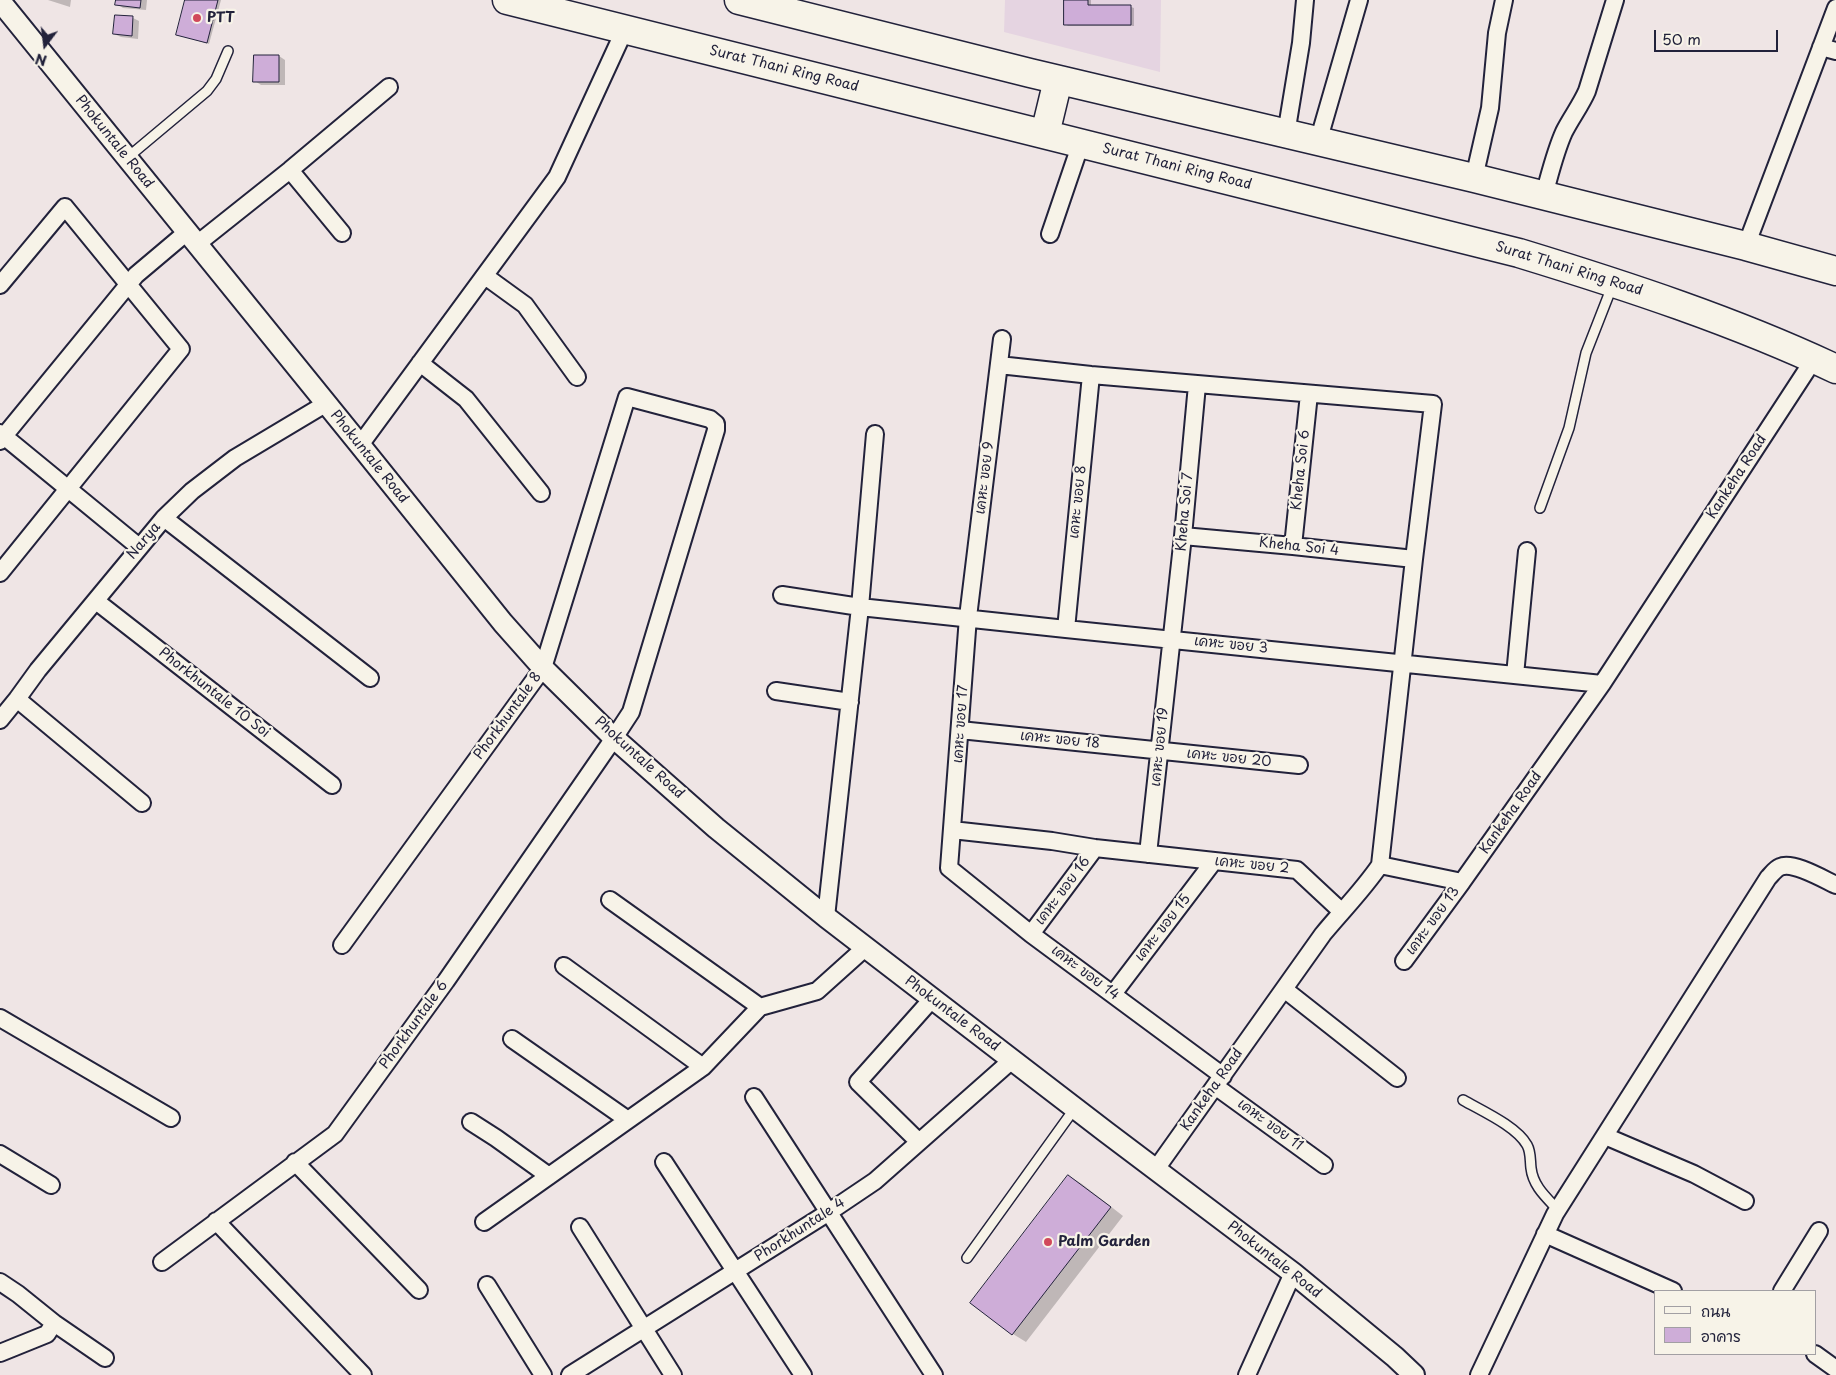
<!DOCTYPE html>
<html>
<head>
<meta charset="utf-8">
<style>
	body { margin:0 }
	#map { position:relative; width:1836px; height:1375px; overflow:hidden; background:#efe5e5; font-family:"Playpen Sans","Playpen Sans Thai",sans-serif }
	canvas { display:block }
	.legend { position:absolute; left:1654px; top:1290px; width:162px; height:65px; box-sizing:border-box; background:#f7f3e8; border:1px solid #a29fa3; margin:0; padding:6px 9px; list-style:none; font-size:15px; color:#22223b }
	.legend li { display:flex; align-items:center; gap:10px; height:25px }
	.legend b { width:25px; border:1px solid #a29fa3 }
	.north { position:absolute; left:20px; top:20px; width:50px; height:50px; -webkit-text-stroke:4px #f7f3e8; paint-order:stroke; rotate:195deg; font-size:14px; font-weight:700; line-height:20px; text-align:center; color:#22223b }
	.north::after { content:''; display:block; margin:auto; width:18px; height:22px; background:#22223b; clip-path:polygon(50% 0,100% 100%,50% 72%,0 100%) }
	.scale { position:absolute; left:1654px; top:30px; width:124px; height:22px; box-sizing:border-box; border:2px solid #22223b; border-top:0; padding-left:6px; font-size:15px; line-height:18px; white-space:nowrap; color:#22223b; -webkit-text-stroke:4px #f7f3e8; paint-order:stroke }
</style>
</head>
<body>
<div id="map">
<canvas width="1836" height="1375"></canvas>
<ul class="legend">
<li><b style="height:6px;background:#f7f3e8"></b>ถนน</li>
<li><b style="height:14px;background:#ceadd8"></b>อาคาร</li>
</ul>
<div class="north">N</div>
<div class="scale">50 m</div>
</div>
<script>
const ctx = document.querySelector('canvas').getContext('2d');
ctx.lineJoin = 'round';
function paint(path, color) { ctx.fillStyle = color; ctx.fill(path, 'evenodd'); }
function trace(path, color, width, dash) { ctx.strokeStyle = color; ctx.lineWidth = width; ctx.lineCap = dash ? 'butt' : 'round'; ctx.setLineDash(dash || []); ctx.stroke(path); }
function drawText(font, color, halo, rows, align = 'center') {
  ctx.font = font + ' "Playpen Sans","Playpen Sans Thai",sans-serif'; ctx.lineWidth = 4.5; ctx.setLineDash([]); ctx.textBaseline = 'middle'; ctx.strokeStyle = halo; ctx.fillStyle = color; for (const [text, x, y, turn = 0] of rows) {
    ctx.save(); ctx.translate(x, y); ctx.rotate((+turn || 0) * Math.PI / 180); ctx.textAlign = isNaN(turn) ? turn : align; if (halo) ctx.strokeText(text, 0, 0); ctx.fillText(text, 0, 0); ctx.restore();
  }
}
const built = new Path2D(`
	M1005,0H1161L1160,72L1004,32Z`);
const shadow = new Path2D(`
	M48,0H71L70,7Z
	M117,0H147L146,10L123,8L117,4Z
	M186,0H221L209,44L178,35Z
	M1065,0H1091V6L1131,7L1134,8V26H1068L1065,24Z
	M133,18L139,21L138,39L121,37L114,34Z
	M279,56L285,60V85H261L255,81Z
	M1069,1176L1082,1184L1123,1216L1026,1342L1013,1334L972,1303Z`);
const building = new Path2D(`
	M116,0H141L140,8L115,5Z
	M185,0H218L207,43L176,35Z
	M1064,0H1088V5H1131V25H1064Z
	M115,15L133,16L132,36L113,34Z
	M254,55H279V82H253Z
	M1068,1175L1111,1207L1012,1335L970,1303Z`);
const service = new Path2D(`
	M127,158L207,91L216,79L228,51
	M1540,508L1569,428L1586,353L1613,284
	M1463,1100C1482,1111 1516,1126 1527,1145C1531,1152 1530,1160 1531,1168C1533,1186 1546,1197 1558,1210
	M967,1258L1075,1108`);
const minor = new Path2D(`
	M1821,47L1836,51
	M1286,134L1301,43L1305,0
	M1318,142L1359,0
	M290,170L342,233
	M1474,178L1490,108L1497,33L1504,0
	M1544,195C1550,174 1555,152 1564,132C1571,118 1581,105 1587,91L1615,0
	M1050,234L1081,143
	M197,244L290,170L389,87
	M1746,246L1836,8
	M485,276L525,305L577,377
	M0,285L65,207L181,349L0,573
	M1002,339L968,617L949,868L1031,934L1223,1076
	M420,363L466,399L541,493
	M999,365L1091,375L1433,404L1414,559L1380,865C1363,890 1342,911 1323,934L1156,1169
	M0,433L139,547
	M0,441L136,275L187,232
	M360,445L557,177L625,29
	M164,518L370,678
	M1183,536L1293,546L1414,559
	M1293,546L1309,394
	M782,595L860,607L1066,629L1602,684
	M96,601L332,785
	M1066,629L1091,375
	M1515,675L1527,551
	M776,691L850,702
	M17,699L142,803
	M0,720L17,699L38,670L164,518L192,491L235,458L327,403
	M960,730L1299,765
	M952,830L1052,841L1095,848L1297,870L1341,911
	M1148,854L1183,536L1197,385
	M1380,865L1462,882L1602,684L1814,359
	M610,900L760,1007
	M826,917L860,607L875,434
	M1031,934L1095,848
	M1404,961L1462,882
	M564,966L703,1067
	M1284,989L1397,1078
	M1113,994L1214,861
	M0,1018L171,1118
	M512,1039L628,1120
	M1215,1086L1324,1165
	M754,1097L934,1375
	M471,1122L496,1138L549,1176
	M1605,1136L1694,1174L1745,1201
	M919,1142L858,1082L932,999
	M0,1154L51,1185
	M295,1162L419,1290
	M664,1162L803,1375
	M216,1221L363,1375
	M484,1222L703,1067L760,1007L817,991L866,947
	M580,1227L673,1375
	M1545,1234L1673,1291
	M162,1262L335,1134L446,981L614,738L631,712L716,430V424L710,419L627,397L543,668L342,945
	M0,1282L18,1294L54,1323L47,1334L0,1353
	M487,1285L543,1375
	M1782,1291L1819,1231
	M54,1323L105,1358
	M1815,1354L1836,1369
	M570,1375L829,1212L875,1181L1012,1060
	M1247,1375L1293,1273
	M1479,1375L1555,1214L1768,878C1772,874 1775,869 1780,867C1793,861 1823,879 1836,885`);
const tertiary = new Path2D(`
	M0,1L360,445L503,623L543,668L614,738L716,828L826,917L1106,1132L1293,1273L1395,1357L1414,1375`);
const trunk = new Path2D(`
	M507,0L1519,253C1627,286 1734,321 1836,369
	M739,0L1030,73L1474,178L1746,246L1836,271
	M1045,134L1058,80`);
const markers = [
	[197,18,5,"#d1495b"],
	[1048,1242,5,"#d1495b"]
];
const poiNames = [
	["PTT",207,18],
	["Palm Garden",1058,1242]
];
const streetNames = [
	["Surat Thani Ring Road",784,69,14],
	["Phokuntale Road",114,142,51],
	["Surat Thani Ring Road",1177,167,14],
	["Surat Thani Ring Road",1569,269,17],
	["Phokuntale Road",369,457,51],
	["Kheha Soi 6",1301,470,-84],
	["Kankeha Road",1737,477,-57],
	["เคหะ ขอย 9",985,478,-83],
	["เคหะ ขอย 8",1078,502,-84],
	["Kheha Soi 7",1185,512,-85],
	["Narya",144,541,-50],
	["Kheha Soi 4",1299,547,6],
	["เคหะ ขอย 3",1231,645,6],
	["Phorkhuntale 10 Soi",214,693,38],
	["Phorkhuntale 8",508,716,-54],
	["เคหะ ขอย 17",961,724,-86],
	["เคหะ ขอย 18",1060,740,6],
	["เคหะ ขอย 19",1160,747,-84],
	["Phokuntale Road",639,758,42],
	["เคหะ ขอย 20",1229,758,6],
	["Kankeha Road",1511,813,-55],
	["เคหะ ขอย 2",1252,865,6],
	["เคหะ ขอย 16",1063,891,-53],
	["เคหะ ขอย 13",1433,921,-54],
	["เคหะ ขอย 15",1163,928,-52],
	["เคหะ ขอย 14",1085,973,37],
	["Phokuntale Road",952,1014,37],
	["Phorkhuntale 6",414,1025,-54],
	["Kankeha Road",1212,1090,-55],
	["เคหะ ขอย 11",1270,1125,36],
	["Phorkhuntale 4",800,1230,-33],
	["Phokuntale Road",1274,1260,38]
];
paint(built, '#e5d4e1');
paint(shadow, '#0003');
paint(building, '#ceadd8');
trace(building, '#22223b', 1);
trace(service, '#22223b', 12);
trace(minor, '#22223b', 20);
trace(tertiary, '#22223b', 24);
trace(trunk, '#22223b', 31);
trace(service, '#f7f3e8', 9);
trace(minor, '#f7f3e8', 16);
trace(tertiary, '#f7f3e8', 20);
trace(trunk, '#f7f3e8', 28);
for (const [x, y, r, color] of markers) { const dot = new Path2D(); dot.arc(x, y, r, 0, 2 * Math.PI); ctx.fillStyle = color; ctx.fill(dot); trace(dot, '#f7f3e8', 2); }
drawText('bold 14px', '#22223b', '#f7f3e8', poiNames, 'left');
drawText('14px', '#22223b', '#f7f3e8', streetNames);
</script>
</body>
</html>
